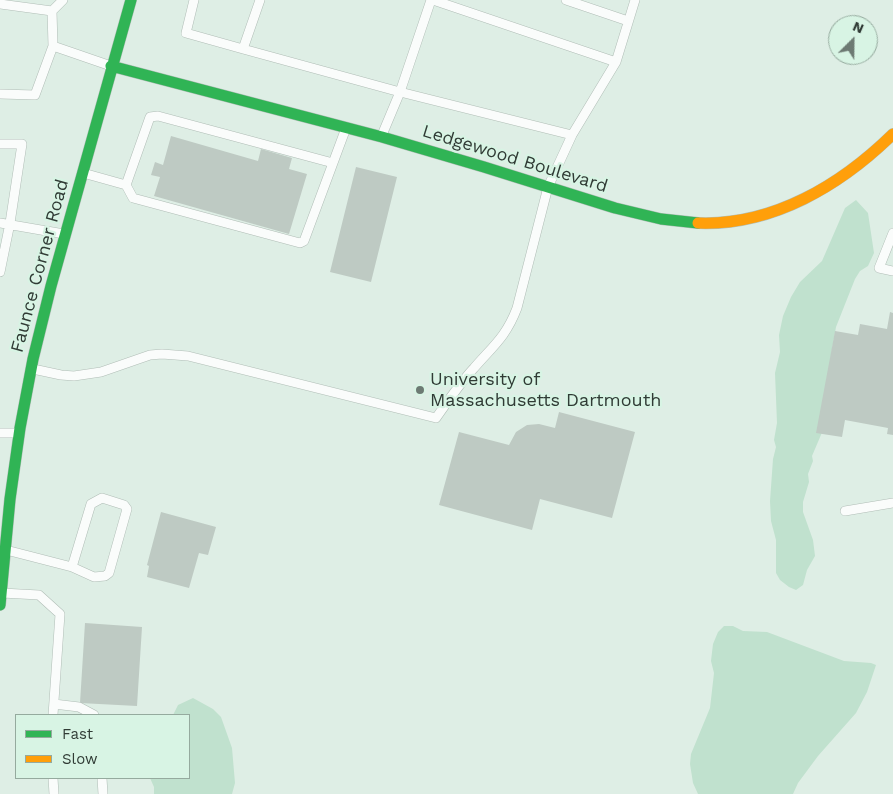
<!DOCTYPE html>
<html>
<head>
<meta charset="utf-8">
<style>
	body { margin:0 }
	#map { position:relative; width:893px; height:794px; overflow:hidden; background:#deeee5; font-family:"Work Sans",sans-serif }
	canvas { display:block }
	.legend { position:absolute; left:15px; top:714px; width:175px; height:65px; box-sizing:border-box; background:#d8f4e4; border:1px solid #95aa9e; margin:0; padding:6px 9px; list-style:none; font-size:15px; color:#303b35 }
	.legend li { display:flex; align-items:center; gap:10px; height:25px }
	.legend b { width:25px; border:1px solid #95aa9e }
	.north { position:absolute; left:828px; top:15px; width:50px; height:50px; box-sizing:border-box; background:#d8f4e4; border:1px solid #95aa9e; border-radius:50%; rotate:23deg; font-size:14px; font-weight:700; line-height:20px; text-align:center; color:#303b35 }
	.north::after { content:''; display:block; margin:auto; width:18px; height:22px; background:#6d7a73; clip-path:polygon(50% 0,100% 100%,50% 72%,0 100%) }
</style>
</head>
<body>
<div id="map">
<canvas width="893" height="794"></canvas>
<ul class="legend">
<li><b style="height:6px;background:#30b455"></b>Fast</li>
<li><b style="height:6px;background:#ff9f0a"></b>Slow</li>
</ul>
<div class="north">N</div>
</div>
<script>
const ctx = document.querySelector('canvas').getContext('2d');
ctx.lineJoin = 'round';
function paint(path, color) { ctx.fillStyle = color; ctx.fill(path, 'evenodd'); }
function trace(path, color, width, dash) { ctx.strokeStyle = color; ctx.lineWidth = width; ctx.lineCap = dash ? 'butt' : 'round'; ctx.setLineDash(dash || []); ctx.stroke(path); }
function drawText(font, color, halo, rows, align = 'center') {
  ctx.font = font + ' "Work Sans",sans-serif'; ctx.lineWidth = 4.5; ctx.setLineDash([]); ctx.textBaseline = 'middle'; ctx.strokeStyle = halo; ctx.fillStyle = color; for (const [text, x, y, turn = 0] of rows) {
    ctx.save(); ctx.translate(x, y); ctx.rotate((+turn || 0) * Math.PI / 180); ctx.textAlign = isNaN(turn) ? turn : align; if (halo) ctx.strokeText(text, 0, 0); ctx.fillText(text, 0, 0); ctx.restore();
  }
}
const green = new Path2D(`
	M856,200L868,213L874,253L868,266L860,271L855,279L836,327L831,355L829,416L812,456L813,461L808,474L809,482L803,502V512L813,540L815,556L807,570L803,585L796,590L789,587L780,580L776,573V540L771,521L770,501L773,459L776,447L774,440L777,423L775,373L780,352L779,335L783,316L791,297L800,282L822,261L845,208Z
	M724,626H733L743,631L767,632L844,661L871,663L876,665L867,692L856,713L818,756L798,783L793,794H698L693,783L690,764L691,754L710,708L714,673L711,661L713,644L718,632Z
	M193,698L213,709L221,717L232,748L235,783L232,794H154V787L150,778H189V715H173L178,705Z`);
const building = new Path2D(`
	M171,136L258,161L261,149L292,158L289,169L307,174L289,234L154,196L160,177L151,175L155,162L163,165Z
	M356,167L397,177L371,282L330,272Z
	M890,312L893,313V435L887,434L888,428L845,420L842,437L816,433L835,331L858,335L860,324L887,329Z
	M559,412L635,432L612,518L540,499L532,530L439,505L459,432L509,445L516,432L527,425L539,424L555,428Z
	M161,512L216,527L208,555L199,553L189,588L147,577L149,566L147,565Z
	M85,623L142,627L137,706L80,703Z`);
const lane = new Path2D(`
	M194,0L186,33L243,49
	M260,0L243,49L400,92L382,135
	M431,0L400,92L572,135
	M433,0L616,62
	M566,0L628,21
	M0,4L52,11L53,46L111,66
	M52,11L63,0
	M0,94L35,95L53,46
	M0,144H22L10,223L0,272
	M83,173L126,185L133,198L300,243L304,241L346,128
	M126,185L150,117L158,116L333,163
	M0,223L64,234
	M893,233L879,268L893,271
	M33,369L61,375L74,376L101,372L150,355L162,354L188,356L436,418C448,401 460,383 474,368C493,346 506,337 517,308L548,187L572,135L616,62L635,0
	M0,433H17
	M845,511L893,503
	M6,550L72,567L94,577L105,576L109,573L127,509L124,505L102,498L91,504L72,567
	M2,593L39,595L60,614L53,715
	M54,704L79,707L94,715
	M53,778L54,794
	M102,778L103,794`);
const fast = new Path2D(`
	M111,66L382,137L484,167L615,208L661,219L698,223
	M0,605L10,499L20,428L33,359L51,286L131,0`);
const slow = new Path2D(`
	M698,223C773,226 841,185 893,134`);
const markers = [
	[420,390,5,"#6d7a73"]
];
const streetNames = [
	["Ledgewood Boulevard",515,159,17],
	["Faunce Corner Road",40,266,-75]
];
const poiNames = [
	["University of",430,380],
	["Massachusetts Dartmouth",430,401]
];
paint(green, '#c0e1ce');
paint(building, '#becac3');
trace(lane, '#b0bdb6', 10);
trace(fast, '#b0bdb6', 12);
trace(slow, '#b0bdb6', 12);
trace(lane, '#fafcfb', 9);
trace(fast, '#30b455', 11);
trace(slow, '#ff9f0a', 11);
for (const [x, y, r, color] of markers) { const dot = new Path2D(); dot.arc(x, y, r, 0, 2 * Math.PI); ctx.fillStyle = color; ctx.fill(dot); trace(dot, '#d8f4e4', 2); }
drawText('18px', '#303b35', '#d8f4e4', streetNames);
drawText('18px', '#303b35', '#d8f4e4', poiNames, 'left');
</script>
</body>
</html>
